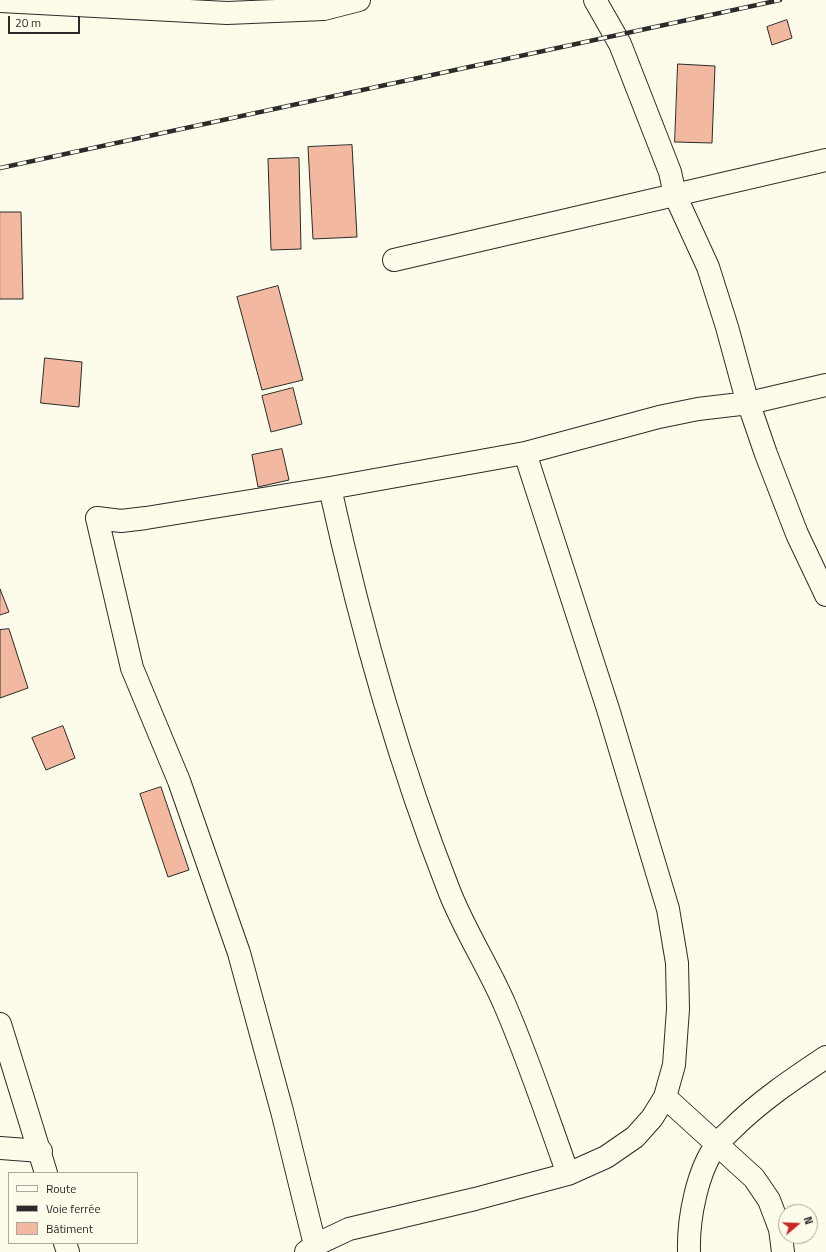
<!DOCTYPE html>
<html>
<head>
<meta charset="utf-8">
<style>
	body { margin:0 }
	#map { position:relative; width:826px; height:1252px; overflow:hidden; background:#fdfbea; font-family:"Titillium Web",sans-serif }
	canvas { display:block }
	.legend { position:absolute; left:8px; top:1172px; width:130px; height:72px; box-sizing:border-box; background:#fdfbea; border:1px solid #a9a89e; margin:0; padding:5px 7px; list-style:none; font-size:12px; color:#2b2b2b }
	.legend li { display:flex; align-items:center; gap:8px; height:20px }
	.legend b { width:20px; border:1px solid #a9a89e }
	.north { position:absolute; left:778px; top:1204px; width:40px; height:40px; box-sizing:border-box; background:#fdfbea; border:1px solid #a9a89e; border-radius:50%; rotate:71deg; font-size:11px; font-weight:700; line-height:16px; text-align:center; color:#2b2b2b }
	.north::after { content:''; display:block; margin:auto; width:14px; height:18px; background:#c62828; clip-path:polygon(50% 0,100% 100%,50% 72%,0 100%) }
	.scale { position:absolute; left:8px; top:16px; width:72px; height:18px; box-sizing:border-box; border:2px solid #2b2b2b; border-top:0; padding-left:5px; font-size:12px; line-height:14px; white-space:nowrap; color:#2b2b2b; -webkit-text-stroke:3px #fdfbea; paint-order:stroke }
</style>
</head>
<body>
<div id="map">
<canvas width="826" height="1252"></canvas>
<ul class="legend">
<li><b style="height:5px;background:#fdfbea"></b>Route</li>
<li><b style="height:5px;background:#2b2b2b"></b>Voie ferrée</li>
<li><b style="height:11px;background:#f2b8a0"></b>Bâtiment</li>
</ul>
<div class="north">N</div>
<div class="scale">20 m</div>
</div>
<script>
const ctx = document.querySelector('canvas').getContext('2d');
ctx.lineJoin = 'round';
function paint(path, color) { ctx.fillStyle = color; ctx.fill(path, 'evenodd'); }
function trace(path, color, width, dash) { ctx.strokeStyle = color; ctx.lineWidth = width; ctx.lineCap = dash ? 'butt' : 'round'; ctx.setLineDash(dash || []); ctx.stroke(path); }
const building = new Path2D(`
	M787,20L792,38L772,45L767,27Z
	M678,64L715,66L712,143L675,142Z
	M352,145L357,237L313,239L308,147Z
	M299,158L301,249L271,250L268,159Z
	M0,212H21L23,299H0Z
	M278,286L303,380L262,390L237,297Z
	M45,358L82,362L79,407L41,403Z
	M293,388L302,424L271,432L262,396Z
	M282,449L289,480L258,487L252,455Z
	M0,589L9,612L0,615Z
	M9,629L28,688L0,698V630Z
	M63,726L75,758L46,770L32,738Z
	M161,787L189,870L168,877L140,794Z`);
const minor = new Path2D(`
	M595,0L620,44L670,172L675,195L708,267L727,327L745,393L766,454L797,534L826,595
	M394,260L826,160
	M330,488C360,624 397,758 448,888C463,928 487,964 504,1003C528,1058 547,1116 568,1174
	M665,1097L754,1178L769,1200L780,1229L783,1252
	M0,1148L41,1151
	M315,1245L282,1111L239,953L179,781L132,668L97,518L121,521L146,518L330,488L525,453L659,417L698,409L749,403L826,385
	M306,1252L315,1245L349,1229L475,1199L568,1174L606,1157L635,1137L652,1118L665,1097L674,1065L678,1009L677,963L668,909L608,709L525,453
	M689,1252C688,1219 697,1171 717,1144C721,1139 727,1134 732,1129C760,1101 793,1079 826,1057`);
const major = new Path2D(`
	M0,1024L46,1173
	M65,1243L68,1252`);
const highway = new Path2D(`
	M0,1L227,13L324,9L359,0`);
const rail = new Path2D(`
	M0,168L780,0`);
paint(building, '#f2b8a0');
trace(building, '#2b2b2b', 1);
trace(minor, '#2b2b2b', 24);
trace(major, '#2b2b2b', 24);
trace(highway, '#2b2b2b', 24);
trace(minor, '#fdfbea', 22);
trace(major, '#fdfbea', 22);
trace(highway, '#fdfbea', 22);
trace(rail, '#2b2b2b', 4.5);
trace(rail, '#fdfbea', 3, [9]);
</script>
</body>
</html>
